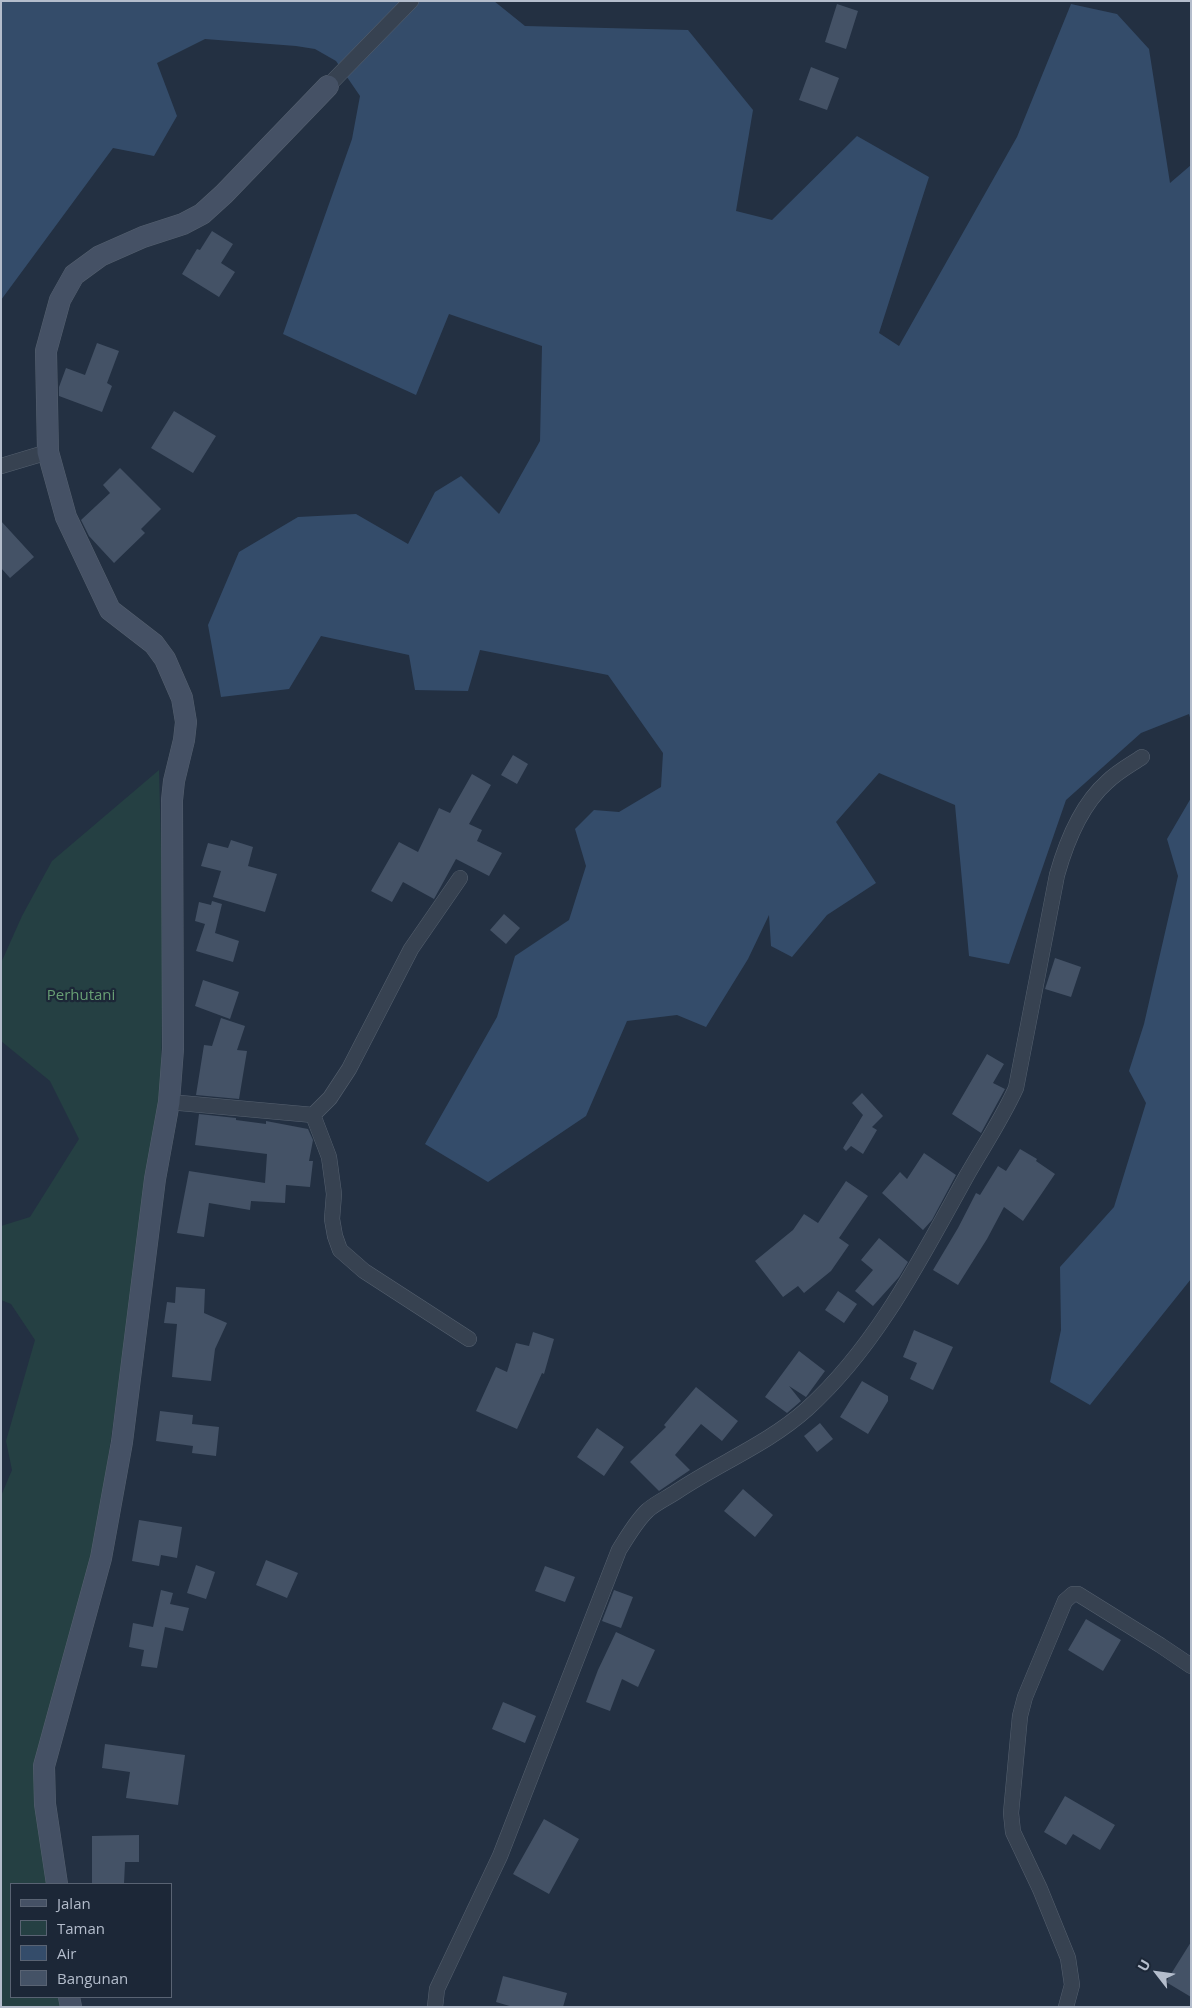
<!DOCTYPE html>
<html>
<head>
<meta charset="utf-8">
<style>
	body { margin:0 }
	#map { position:relative; width:1192px; height:2008px; overflow:hidden; background:#233042; font-family:"Open Sans",sans-serif }
	canvas { display:block }
	.frame { position:absolute; inset:0; border:2px solid #b4bdcc; pointer-events:none }
	.legend { position:absolute; left:10px; top:1883px; width:162px; height:115px; box-sizing:border-box; background:#1c2737; border:1px solid #596373; margin:0; padding:6px 9px; list-style:none; font-size:15px; color:#b4bdcc }
	.legend li { display:flex; align-items:center; gap:10px; height:25px }
	.legend b { width:25px; border:1px solid #596373 }
	.north { position:absolute; left:1132px; top:1948px; width:50px; height:50px; -webkit-text-stroke:4px #1c2737; paint-order:stroke; rotate:300deg; font-size:14px; font-weight:700; line-height:20px; text-align:center; color:#b4bdcc }
	.north::after { content:''; display:block; margin:auto; width:18px; height:22px; background:#b4bdcc; clip-path:polygon(50% 0,100% 100%,50% 72%,0 100%) }
</style>
</head>
<body>
<div id="map">
<canvas width="1192" height="2008"></canvas>
<div class="frame"></div>
<ul class="legend">
<li><b style="height:6px;background:#455165"></b>Jalan</li>
<li><b style="height:14px;background:#254043"></b>Taman</li>
<li><b style="height:14px;background:#344c6a"></b>Air</li>
<li><b style="height:14px;background:#445266"></b>Bangunan</li>
</ul>
<div class="north">U</div>
</div>
<script>
const ctx = document.querySelector('canvas').getContext('2d');
ctx.lineJoin = 'round';
function paint(path, color) { ctx.fillStyle = color; ctx.fill(path, 'evenodd'); }
function trace(path, color, width, dash) { ctx.strokeStyle = color; ctx.lineWidth = width; ctx.lineCap = dash ? 'butt' : 'round'; ctx.setLineDash(dash || []); ctx.stroke(path); }
function drawText(font, color, halo, rows, align = 'center') {
  ctx.font = font + ' "Open Sans",sans-serif'; ctx.lineWidth = 4.5; ctx.setLineDash([]); ctx.textBaseline = 'middle'; ctx.strokeStyle = halo; ctx.fillStyle = color; for (const [text, x, y, turn = 0] of rows) {
    ctx.save(); ctx.translate(x, y); ctx.rotate((+turn || 0) * Math.PI / 180); ctx.textAlign = isNaN(turn) ? turn : align; if (halo) ctx.strokeText(text, 0, 0); ctx.fillText(text, 0, 0); ctx.restore();
  }
}
const green = new Path2D(`
	M159,770L163,926L161,1089L94,1557L38,1762L49,1884H11V1997H61L62,2007H1V1496L12,1470L6,1441L35,1340L11,1304L1,1300V1226L30,1217L79,1139L50,1081L1,1041V963L22,916L52,861Z`);
const water = new Path2D(`
	M1,1H494L525,26L688,30L753,110L736,211L772,220L857,136L929,177L879,333L899,346L1017,137L1071,4L1117,14L1149,49L1170,183L1191,165V721L1189,714L1141,733L1066,800L1009,964L969,956L955,805L879,773L836,822L876,883L827,915L792,957L771,946L769,915L748,959L706,1027L677,1015L627,1021L586,1116L488,1182L425,1144L497,1017L515,956L569,920L586,866L575,829L594,810L619,812L661,787L663,753L608,675L480,650L468,691L415,690L409,655L321,636L289,689L221,697L208,625L239,552L298,517L356,514L408,544L435,492L461,476L499,514L540,441L542,346L449,314L416,395L283,334L352,139L360,96L336,61L315,49L296,46L205,39L157,63L177,116L154,156L113,148L1,300Z
	M1191,798V1279L1090,1405L1050,1382L1061,1330L1060,1267L1114,1207L1146,1103L1129,1071L1144,1024L1178,876L1167,839Z`);
const building = new Path2D(`
	M837,4L858,11L846,49L825,42Z
	M811,67L839,78L827,110L799,100Z
	M212,231L233,244L221,263L235,272L219,297L182,274L197,249L200,250Z
	M97,343L119,351L107,383L112,386L102,412L59,396V387L66,368L85,375Z
	M174,411L216,436L193,473L151,448Z
	M120,468L161,509L141,529L145,533L114,563L89,536L81,520L110,493L103,485Z
	M1,521L34,557L10,578L1,568Z
	M513,755L528,764L517,784L501,775Z
	M472,774L491,785L469,824L482,830L477,841L502,853L489,876L456,859L434,899L403,882L392,902L371,891L399,842L418,852L439,808L450,813Z
	M231,840L253,847L248,866L277,874L265,912L213,897L221,871L201,866L208,843L228,848Z
	M212,901L222,904L215,933L239,941L233,962L196,951L205,924L195,921L199,902L211,905Z
	M504,914L520,928L506,944L490,930Z
	M1055,958L1081,967L1071,997L1045,989Z
	M203,980L239,992L230,1019L195,1006Z
	M221,1018L245,1026L237,1050L247,1051L239,1099L196,1095L204,1045L212,1046Z
	M987,1054L1004,1064L993,1083L1005,1089L981,1133L952,1114Z
	M862,1093L883,1116L872,1127L877,1130L863,1154L851,1146L846,1151L843,1148L863,1115L852,1103Z
	M199,1114L236,1118V1120L266,1124V1121L308,1129L313,1140L309,1161H313L310,1187L286,1185L285,1203L251,1201L250,1210L209,1203L204,1237L177,1233L189,1171L265,1183L267,1154L195,1145Z
	M1020,1149L1037,1159L1036,1161L1055,1174L1023,1221L1004,1207L987,1239L958,1285L933,1270L958,1228L976,1193L980,1195L998,1166L1006,1171Z
	M924,1153L956,1175L932,1220L923,1230L882,1193L900,1172L907,1179Z
	M846,1181L868,1196L839,1238L849,1245L831,1271L804,1293L798,1286L783,1297L755,1261L793,1230L804,1214L818,1223Z
	M879,1238L908,1262L899,1277L873,1306L855,1291L873,1270L861,1260Z
	M176,1287L205,1289L204,1313L227,1323L215,1349L211,1381L172,1377L177,1324L164,1323L167,1302L175,1303Z
	M838,1291L857,1304L844,1323L825,1310Z
	M914,1330L953,1347L933,1390L910,1379L917,1363L903,1357Z
	M533,1332L554,1339L544,1374L542,1373L517,1429L476,1411L496,1367L507,1372L516,1343L529,1346Z
	M799,1351L825,1371L806,1397L789,1386L801,1401L787,1413L765,1397Z
	M862,1381L888,1396V1401L868,1434L840,1417Z
	M696,1387L738,1421L722,1441L701,1424L675,1455L690,1470L659,1491L630,1462L666,1427L664,1425Z
	M160,1411L193,1415L192,1424L219,1427L216,1456L192,1453L193,1446L156,1441Z
	M820,1423L833,1439L817,1452L804,1436Z
	M597,1428L624,1447L604,1476L577,1457Z
	M743,1489L773,1515L755,1537L724,1511Z
	M139,1520L182,1527L177,1558L161,1555L159,1566L132,1561Z
	M266,1560L298,1573L287,1598L256,1585Z
	M196,1565L215,1572L206,1599L187,1593Z
	M545,1566L575,1577L565,1602L535,1591Z
	M161,1590L173,1593L170,1604L189,1608L183,1631L165,1627L157,1668L141,1666L144,1650L129,1647L133,1623L153,1627Z
	M614,1590L633,1597L621,1628L602,1621Z
	M1086,1619L1121,1640L1103,1671L1068,1650Z
	M616,1632L655,1650L638,1687L622,1679L610,1711L586,1702L598,1670Z
	M503,1702L536,1716L525,1743L492,1729Z
	M105,1744L185,1755L178,1805L126,1798L130,1772L102,1768Z
	M1065,1796L1115,1825L1100,1850L1073,1834L1066,1845L1044,1832Z
	M544,1819L579,1839L549,1894L513,1874Z
	M139,1835V1862H125L124,1884H92V1836Z
	M1191,1942V1997L1166,1982Z
	M503,1976L567,1993L563,2007H513L496,2002Z`);
const street = new Path2D(`
	M328,86L411,1
	M1,466L48,452
	M169,1102L313,1115L330,1098L349,1069L411,949L460,878
	M313,1115L329,1157L334,1194L332,1219L335,1236L340,1250L364,1271L469,1339
	M435,2007L437,1989L500,1856L619,1550C628,1536 636,1521 648,1510C656,1503 667,1498 676,1492C719,1463 768,1444 807,1409C877,1346 921,1258 966,1177C983,1147 1002,1119 1016,1088L1057,875C1066,843 1081,805 1107,782C1117,772 1130,765 1142,757
	M1066,2007L1072,1985L1068,1958L1040,1889L1013,1832L1011,1813L1020,1716L1025,1697L1065,1601L1073,1594H1078L1160,1645L1191,1666`);
const secondary = new Path2D(`
	M57,1884L45,1804L44,1766L101,1558L122,1442L155,1179L169,1102L173,1049L172,800L174,781L184,740L186,722L182,698L165,659L154,644L110,610L66,517L48,452L46,351L60,300L74,275L100,256L143,237L183,224L202,214L224,194L328,86
	M69,1997L71,2007`);
const parkNames = [
	["Perhutani",81,996]
];
paint(green, '#254043');
paint(water, '#344c6a');
paint(building, '#445266');
trace(street, '#55606f', 16);
trace(secondary, '#55606f', 22);
trace(street, '#374251', 15);
trace(secondary, '#455165', 21);
drawText('15px', '#689f74', '#1c2737', parkNames);
</script>
</body>
</html>
